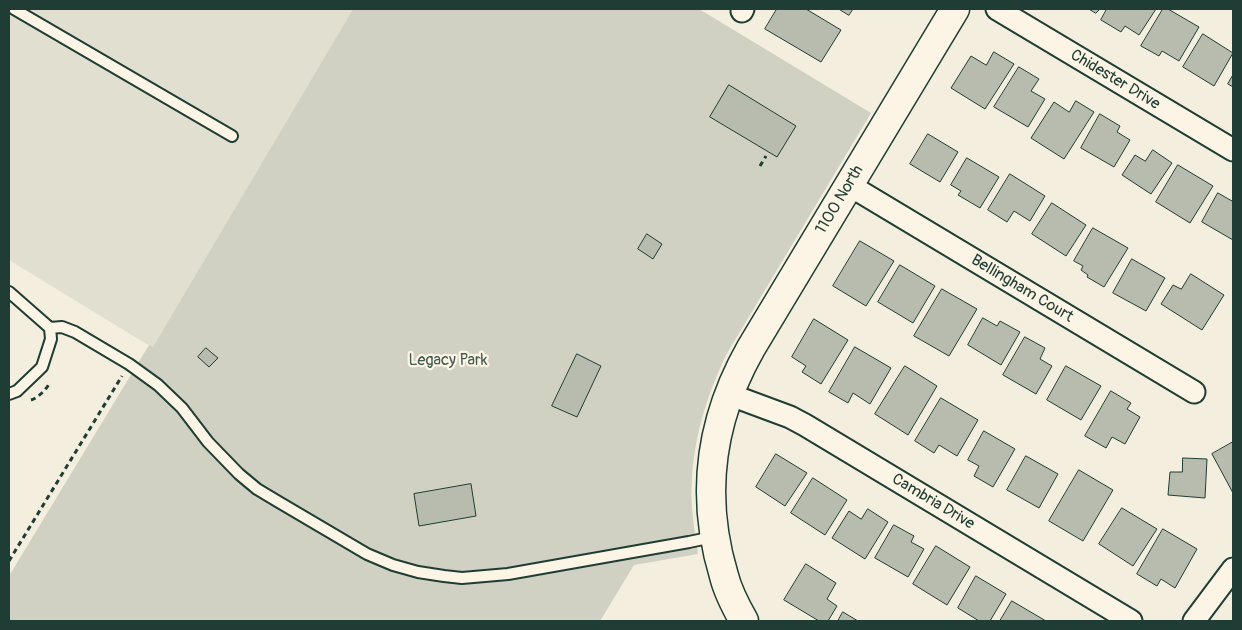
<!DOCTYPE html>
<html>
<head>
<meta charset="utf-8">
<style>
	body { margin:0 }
	#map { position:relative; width:1242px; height:630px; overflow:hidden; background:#f3eede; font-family:Pangolin,sans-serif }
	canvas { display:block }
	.frame { position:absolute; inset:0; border:10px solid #1f3d34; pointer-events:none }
</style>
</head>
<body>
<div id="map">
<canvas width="1242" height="630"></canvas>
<div class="frame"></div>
</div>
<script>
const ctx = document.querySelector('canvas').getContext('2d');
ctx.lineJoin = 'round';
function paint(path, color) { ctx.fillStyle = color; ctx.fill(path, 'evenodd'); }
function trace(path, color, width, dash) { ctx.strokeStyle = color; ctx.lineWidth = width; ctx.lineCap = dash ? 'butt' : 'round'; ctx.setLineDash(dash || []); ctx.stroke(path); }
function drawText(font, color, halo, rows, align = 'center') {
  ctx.font = font + ' Pangolin,sans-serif'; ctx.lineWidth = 4.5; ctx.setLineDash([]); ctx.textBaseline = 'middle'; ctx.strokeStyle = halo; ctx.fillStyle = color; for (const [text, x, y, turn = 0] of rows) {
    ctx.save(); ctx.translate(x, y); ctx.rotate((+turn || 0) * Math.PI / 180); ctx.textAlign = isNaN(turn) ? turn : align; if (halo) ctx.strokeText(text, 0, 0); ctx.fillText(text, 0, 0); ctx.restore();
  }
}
const built = new Path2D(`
	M9,9H353L153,348L9,260Z`);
const green = new Path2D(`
	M353,9H699L871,113L726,355C703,404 689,453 692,508C693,523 696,539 698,554L634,565L600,621H9V576L149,345L153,347Z`);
const building = new Path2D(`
	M777,9H806L841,30L821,62L765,29Z
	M839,9H853L849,15Z
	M1089,9H1100L1096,13Z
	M1107,9H1156L1139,35L1125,26L1121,32L1101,20Z
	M1163,9H1168L1199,27L1179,61L1162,51L1159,56L1141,46Z
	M1203,34L1233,53L1214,86L1183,67Z
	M994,52L1014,64L985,109L951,88L971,56L986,65Z
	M1019,67L1039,79L1031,91L1045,99L1028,127L994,107Z
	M1233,75V87L1228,84Z
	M729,85L796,126L777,157L710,117Z
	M1076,101L1094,112L1064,159L1031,138L1054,102L1069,112Z
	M1100,114L1120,126L1117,132L1130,140L1114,167L1081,148Z
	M928,134L958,152L940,182L910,164Z
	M1153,150L1172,163L1151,194L1122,175L1135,155L1145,161Z
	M967,158L999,177L980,208L958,195L961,191L951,185Z
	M1178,165L1213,186L1190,223L1156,202Z
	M1010,174L1045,196L1030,221L1014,211L1007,222L988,210Z
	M1218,193L1232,201L1233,198V240L1202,222Z
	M1052,203L1086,225L1066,256L1032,234Z
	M1093,228L1128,248L1104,287L1087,277L1088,275L1081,270L1083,266L1074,261Z
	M647,234L662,244L653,259L638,249Z
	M860,241L894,261L866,306L833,286Z
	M1132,259L1165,278L1146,311L1113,293Z
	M900,265L935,286L913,323L878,302Z
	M1191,274L1224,295L1202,330L1161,304L1173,285L1181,289Z
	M942,289L977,309L949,356L914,336Z
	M983,318L997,326L1000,321L1020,332L1001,365L968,345Z
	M814,319L848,340L821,384L802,372L806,366L792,357Z
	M1025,337L1045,348L1040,359L1052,366L1036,394L1003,375Z
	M855,347L891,368L870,404L853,393L848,403L829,392Z
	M206,348L218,358L209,367L198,357Z
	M577,354L601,366L577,417L552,406Z
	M905,366L937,386L908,435L875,414Z
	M1066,366L1101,386L1081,420L1047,400Z
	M1111,391L1131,403L1127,409L1140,417L1125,444L1112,437L1106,448L1085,436Z
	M941,398L978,420L957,456L939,445L934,453L915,441Z
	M984,431L1015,449L993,487L974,476L979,466L968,460Z
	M1233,442V493L1212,454Z
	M776,454L807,473L785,506L756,487Z
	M1026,456L1058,474L1039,508L1007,490Z
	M1183,458L1207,459L1205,498L1168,495L1170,472H1182Z
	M1079,470L1113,490L1083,541L1049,521Z
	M813,478L847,500L825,535L791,513Z
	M471,484L476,516L419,526L414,494Z
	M1122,508L1157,529L1133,566L1099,544Z
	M868,509L888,522L865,559L832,538L849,511L861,519Z
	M894,525L914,536L911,542L924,549L908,577L875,558Z
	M1163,529L1197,549L1175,588L1161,579L1157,586L1137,574Z
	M936,546L970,567L947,605L913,584Z
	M806,564L836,583L827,599L837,606L828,621H819L784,600Z
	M976,576L1006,594L990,621H979L958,608Z
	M1012,601L1046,621H1000Z
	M843,612L858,621H838Z`);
const path = new Path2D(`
	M760,166L766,156
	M31,400C38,398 47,389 50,382
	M9,561L122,376`);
const lane = new Path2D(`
	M14,9L232,136
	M9,292L50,328L51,339L42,367L17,391L9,394
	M50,328L62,327L75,332L129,364L158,385L182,408L208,442L239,474L257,489L277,501L367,554L393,565L418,572L444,576L462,578L508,574L689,542L713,537`);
const street = new Path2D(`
	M997,9L1233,150
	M742,11L743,9
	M849,185L1194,392
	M728,394L790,417L805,425L1131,621
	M1194,621L1233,569`);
const secondary = new Path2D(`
	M744,621C736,607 728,592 724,576C700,497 710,420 751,348L955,9`);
const streetNames = [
	["Chidester Drive",1115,80,31],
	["1100 North",840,200,-59],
	["Bellingham Court",1022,289,31],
	["Cambria Drive",933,502,31]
];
const parkNames = [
	["Legacy Park",448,361]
];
paint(built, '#e1dfd0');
paint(green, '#d0d1c2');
paint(building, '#b8bcae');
trace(building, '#1f3d34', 1);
trace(lane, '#1f3d34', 14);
trace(street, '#1f3d34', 25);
trace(secondary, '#1f3d34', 31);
trace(path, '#1f3d34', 3, [5, 4]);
trace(lane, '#fcf5e5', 10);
trace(street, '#fcf5e5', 21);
trace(secondary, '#fcf5e5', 28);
drawText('16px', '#1f3d34', '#fcf5e5', streetNames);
drawText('16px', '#425b50', '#fcf5e5', parkNames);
</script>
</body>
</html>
